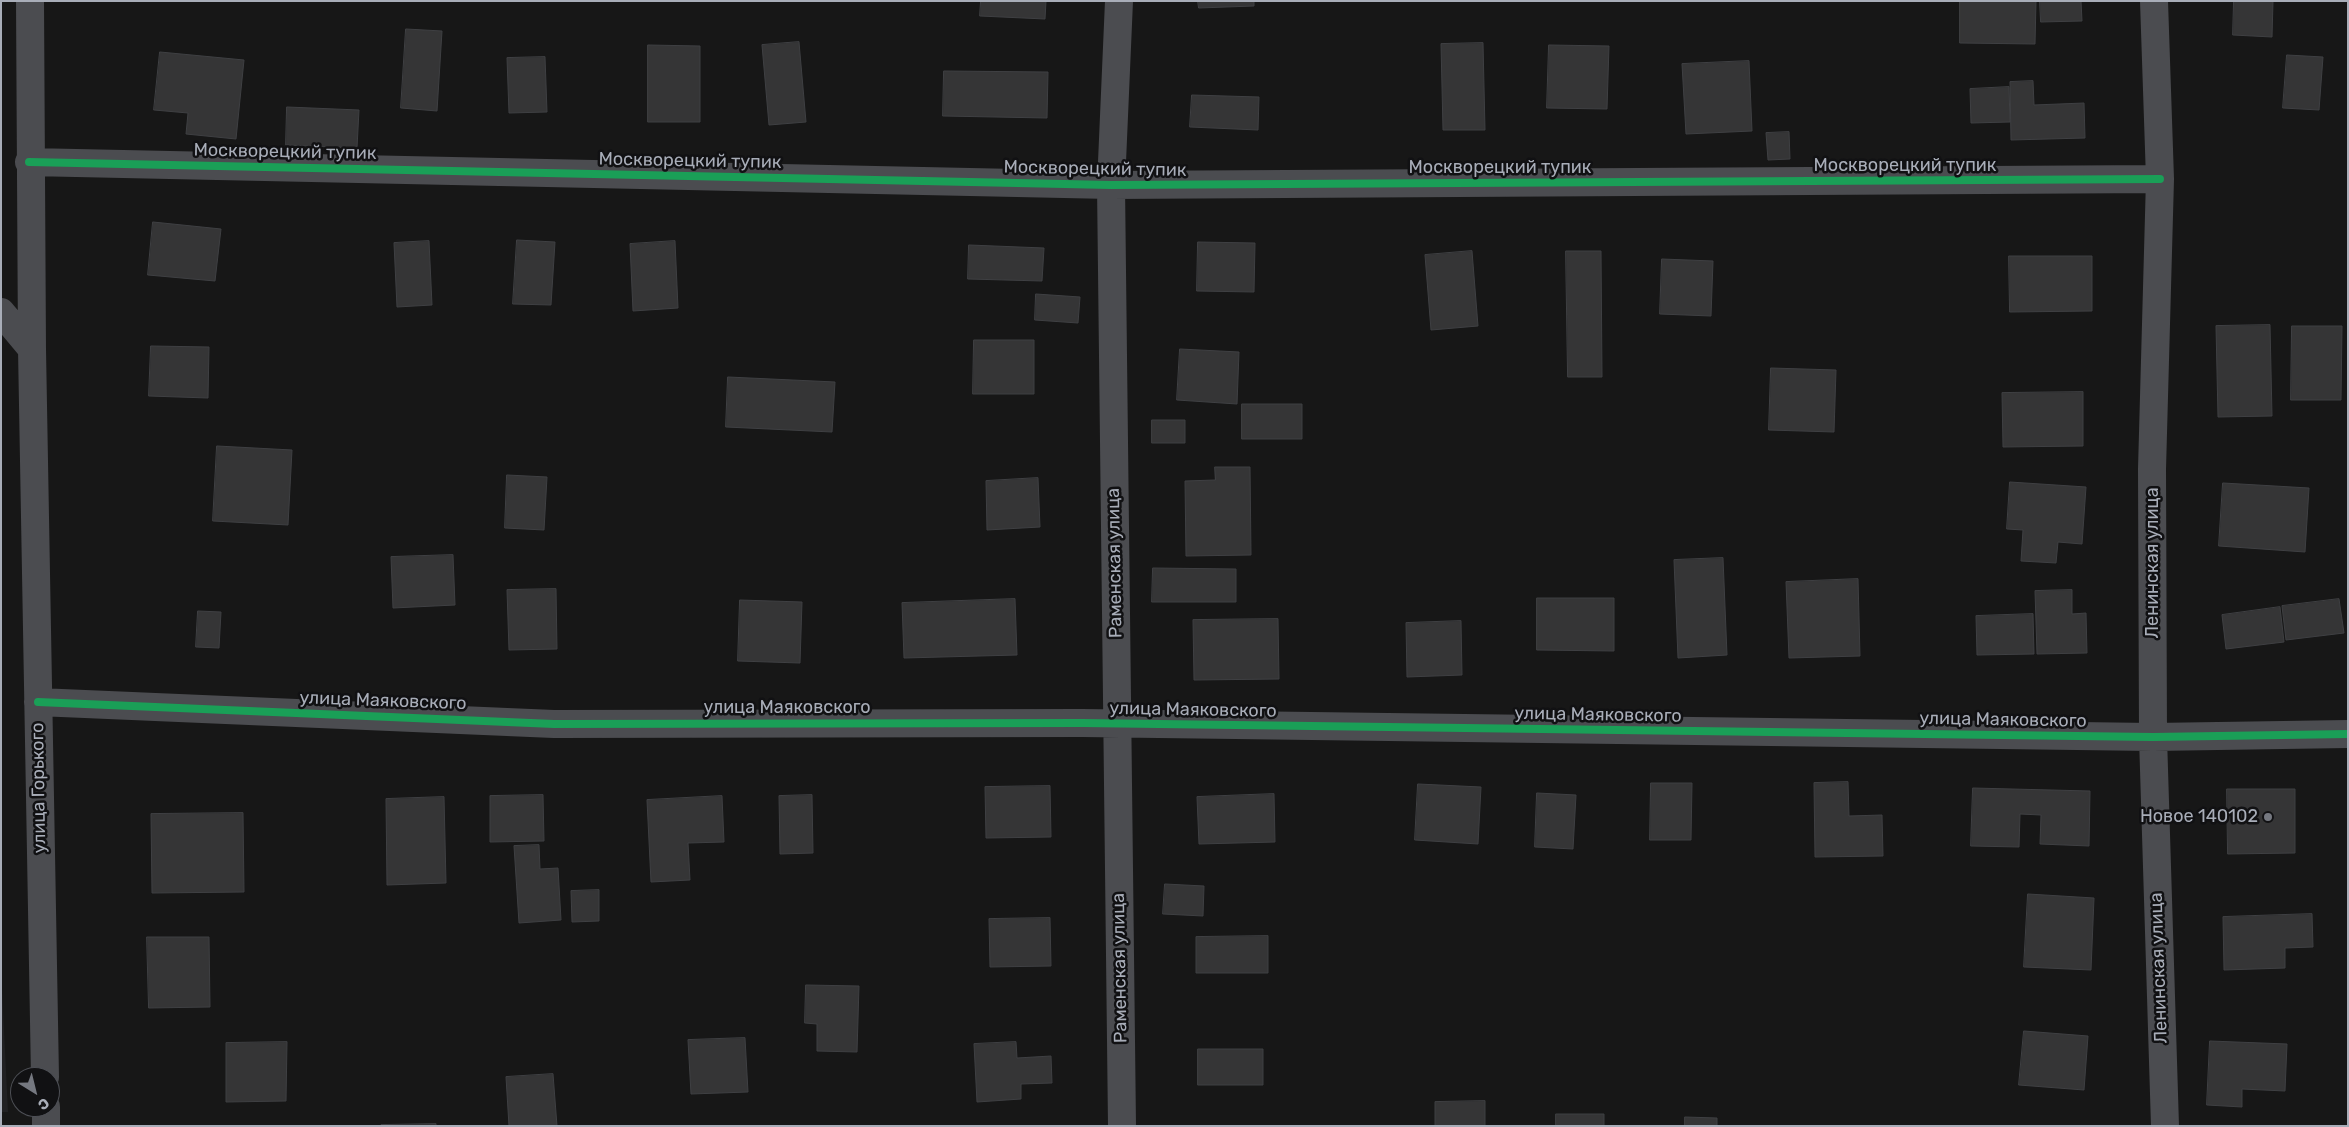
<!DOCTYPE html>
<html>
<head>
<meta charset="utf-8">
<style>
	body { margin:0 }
	#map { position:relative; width:2349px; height:1127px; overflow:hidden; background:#171717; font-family:Rubik,sans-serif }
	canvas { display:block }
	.frame { position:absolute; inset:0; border:2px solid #a8adb8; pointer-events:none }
	.north { position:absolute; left:10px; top:1067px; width:50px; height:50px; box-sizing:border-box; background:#111113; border:1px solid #4d4f55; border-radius:50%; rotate:144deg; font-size:14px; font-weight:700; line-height:20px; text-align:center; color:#a8adb8 }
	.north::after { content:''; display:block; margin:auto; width:18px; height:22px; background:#757880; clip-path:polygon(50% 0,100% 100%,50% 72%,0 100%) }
</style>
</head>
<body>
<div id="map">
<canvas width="2349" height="1127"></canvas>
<div class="frame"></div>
<div class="north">С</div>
</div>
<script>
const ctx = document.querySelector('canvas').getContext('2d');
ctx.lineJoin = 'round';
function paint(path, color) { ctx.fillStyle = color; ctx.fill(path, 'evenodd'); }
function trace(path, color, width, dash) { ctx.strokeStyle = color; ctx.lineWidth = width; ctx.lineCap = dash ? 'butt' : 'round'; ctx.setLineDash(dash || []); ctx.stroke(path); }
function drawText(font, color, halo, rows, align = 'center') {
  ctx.font = font + ' Rubik,sans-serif'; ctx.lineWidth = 5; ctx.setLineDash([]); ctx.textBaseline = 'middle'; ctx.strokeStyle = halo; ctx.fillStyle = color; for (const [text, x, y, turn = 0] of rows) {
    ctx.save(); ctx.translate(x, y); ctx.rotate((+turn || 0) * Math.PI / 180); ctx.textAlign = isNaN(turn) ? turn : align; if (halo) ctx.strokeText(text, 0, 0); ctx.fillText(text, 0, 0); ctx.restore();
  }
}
const built = new Path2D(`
	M1,968L8,1112H1Z`);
const building = new Path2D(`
	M981,1H1046L1045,19L980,16Z
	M1198,1H1254V6L1199,8Z
	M1960,1H2036L2035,44L1960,43Z
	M2040,1H2081L2082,21L2041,22Z
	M2234,1H2273L2272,37L2233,35Z
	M406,29L442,31L437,111L401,108Z
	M799,42L806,122L769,125L762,45Z
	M1483,43L1485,130H1443L1441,44Z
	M648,45L700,46V122H648Z
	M1549,45L1609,46L1607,109L1547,108Z
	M160,52L244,60L236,139L186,134L188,113L154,110Z
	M2287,55L2323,57L2319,110L2283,108Z
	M545,57L547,112L509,113L507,58Z
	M1749,61L1752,131L1686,134L1682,64Z
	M944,71L1048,72L1047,118L943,116Z
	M2033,81L2034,105L2084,103L2085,138L2011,140L2010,82Z
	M2009,87L2010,122L1971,123L1970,89Z
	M1192,95L1259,97L1258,130L1190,127Z
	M287,107L359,110L357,148L286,145Z
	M1789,132L1790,159L1768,160L1766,133Z
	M153,222L221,229L215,281L148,275Z
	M517,240L555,242L551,305L513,304Z
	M429,241L432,305L397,307L394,243Z
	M675,241L678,308L633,311L630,244Z
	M1198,242L1255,243L1254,292L1197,291Z
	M969,245L1044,248L1042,281L968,279Z
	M1472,251L1478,326L1431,330L1425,255Z
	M1566,251H1601L1602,377H1568Z
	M2009,256H2092V311L2010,312Z
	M1662,259L1713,261L1711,316L1660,314Z
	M1036,294L1080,297L1078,323L1035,320Z
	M2270,325L2272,416L2218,417L2216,326Z
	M2292,326H2342L2341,400H2291Z
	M974,340H1034V394H973Z
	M151,346L209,347L208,398L149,396Z
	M1180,349L1239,352L1237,404L1177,400Z
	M1771,368L1836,370L1834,432L1769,430Z
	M728,377L835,382L832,432L726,427Z
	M2083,392V446L2003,447L2002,393Z
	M1242,404H1302V439H1242Z
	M1152,420H1185V443H1152Z
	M217,446L292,450L288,525L213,521Z
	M1215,467H1250L1251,555L1186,556L1185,481L1215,480Z
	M507,475L547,477L544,530L505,528Z
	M1038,478L1040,527L987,530L986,481Z
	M2010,482L2086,487L2082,544L2058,542L2056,563L2021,561L2023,530L2007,529Z
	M2223,483L2309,488L2305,552L2219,546Z
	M453,555L455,605L393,608L391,557Z
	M1723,558L1727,655L1678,658L1674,560Z
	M1153,568L1236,569V602H1152Z
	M1858,579L1860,656L1789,658L1786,582Z
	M556,589L557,649L509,650L507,590Z
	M2072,590V614L2086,613L2087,653L2037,654L2035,591Z
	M1537,598H1614V651L1537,650Z
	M1015,599L1017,655L904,658L902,603Z
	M2339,599L2344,633L2286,640L2282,606Z
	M740,600L802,602L800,663L738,661Z
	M2280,607L2284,642L2226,649L2222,615Z
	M198,611L221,612L219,648L196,647Z
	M2033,614L2034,654L1977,655L1976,616Z
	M1278,619L1279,679L1194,680L1193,620Z
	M1461,621L1462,675L1407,677L1406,623Z
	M1848,782L1849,816L1882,815L1883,856L1815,857L1814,783Z
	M1651,783H1692L1691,840H1650Z
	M1418,784L1481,787L1478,844L1415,840Z
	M1050,786L1051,837L986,838L985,787Z
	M1973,788L2090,791L2089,846L2040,844L2041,815L2020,814L2019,847L1971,846Z
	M2227,789H2295V853L2228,854Z
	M1537,793L1576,795L1573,849L1535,847Z
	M1274,794L1275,842L1199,844L1197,797Z
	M543,795L544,841L490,842V796Z
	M812,795L813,853L780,854L779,796Z
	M722,796L724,842L688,843L690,880L651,882L647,800Z
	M444,797L446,883L387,885L386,799Z
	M243,813L244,892L152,893L151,814Z
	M539,845L540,869L558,868L561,920L519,923L514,846Z
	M1165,884L1204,886L1203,916L1163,914Z
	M599,890V921L572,922L571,891Z
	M2028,894L2094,898L2091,970L2024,967Z
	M2312,914L2313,947L2285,948V968L2224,970L2223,917Z
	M1050,918L1051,966L990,967L989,919Z
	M1268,936V973H1196V937Z
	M147,937H209L210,1007L149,1008Z
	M806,985L859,986L857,1052L817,1051V1024L805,1023Z
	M2024,1031L2088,1036L2084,1090L2019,1085Z
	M745,1038L748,1092L691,1094L688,1040Z
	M2210,1041L2287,1044L2285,1091L2242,1089V1107L2207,1105Z
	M287,1042L286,1101L226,1102V1043Z
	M1016,1042L1017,1058L1051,1056L1052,1083L1021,1084V1099L977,1102L974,1044Z
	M1198,1049H1263V1085H1198Z
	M553,1074L557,1126H509L506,1077Z
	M1485,1101V1126H1435V1102Z
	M1556,1114H1604V1126H1556Z
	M1685,1117L1717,1118V1126H1685Z
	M436,1124V1126H381V1125Z`);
const minor = new Path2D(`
	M30,1L32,349L45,1077
	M1119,1L1111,185L1122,1126
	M2154,1L2160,179L2152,469L2153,737L2165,1126
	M29,162L1111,185L2160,179
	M1,312L32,349
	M38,702L554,724L1082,723L2153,737L2348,734
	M46,1107V1126`);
const cycleway = new Path2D(`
	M29,162L1111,185L2160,179
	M38,702L554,724L1082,723L2153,737L2348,734`);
const markers = [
	[2268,817,5,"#757880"]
];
const streetNames = [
	["Москворецкий тупик",285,152,1],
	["Москворецкий тупик",690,161,1],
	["Москворецкий тупик",1905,166],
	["Москворецкий тупик",1500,168],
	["Москворецкий тупик",1095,169,1],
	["Раменская улица",1115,563,-91],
	["Ленинская улица",2153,563,-90],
	["улица Маяковского",383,701,2],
	["улица Маяковского",787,708],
	["улица Маяковского",1193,710,1],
	["улица Маяковского",1598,715,1],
	["улица Маяковского",2003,720,1],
	["улица Горького",39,788,-91],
	["Раменская улица",1120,968,-91],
	["Ленинская улица",2159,968,-92]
];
const poiNames = [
	["Новое 140102",2258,817]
];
paint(built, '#212123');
paint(building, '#353536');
trace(building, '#3f4043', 1);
trace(minor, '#4b4c50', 28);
trace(cycleway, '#1a9f57', 8);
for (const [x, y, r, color] of markers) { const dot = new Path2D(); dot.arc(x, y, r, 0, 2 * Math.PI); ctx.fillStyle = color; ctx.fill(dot); trace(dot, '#111113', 2); }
drawText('18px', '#a8adb8', '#111113', streetNames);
drawText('18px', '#a8adb8', '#111113', poiNames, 'right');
</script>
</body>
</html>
